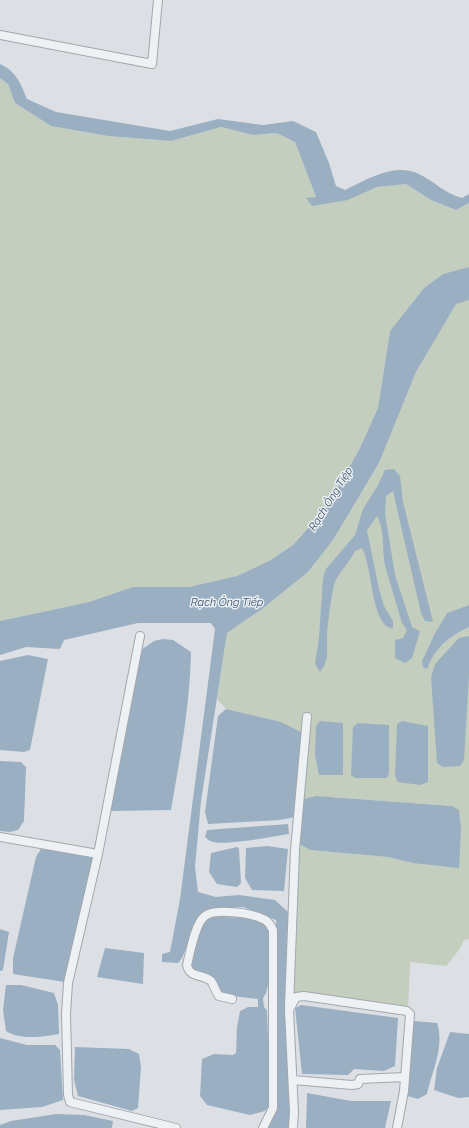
<!DOCTYPE html>
<html>
<head>
<meta charset="utf-8">
<style>
	body { margin:0 }
	canvas { display:block; background:#dce0e5 }
</style>
</head>
<body>
<canvas width="469" height="1128"></canvas>
<script>
const ctx = document.querySelector('canvas').getContext('2d');
ctx.lineJoin = 'round';
function paint(path, color) { ctx.fillStyle = color; ctx.fill(path, 'evenodd'); }
function trace(path, color, width, dash) { ctx.strokeStyle = color; ctx.lineWidth = width; ctx.lineCap = dash ? 'butt' : 'round'; ctx.setLineDash(dash || []); ctx.stroke(path); }
function drawText(font, color, halo, rows, align = 'center') {
  ctx.font = font + ' Raleway,sans-serif'; ctx.lineWidth = 3; ctx.setLineDash([]); ctx.textBaseline = 'middle'; ctx.strokeStyle = halo; ctx.fillStyle = color; for (const [text, x, y, turn = 0] of rows) {
    ctx.save(); ctx.translate(x, y); ctx.rotate((+turn || 0) * Math.PI / 180); ctx.textAlign = isNaN(turn) ? turn : align; if (halo) ctx.strokeText(text, 0, 0); ctx.fillText(text, 0, 0); ctx.restore();
  }
}
const green = new Path2D(`
	M0,78L8,84L15,103L51,126L108,136L171,141L221,127L253,135L277,133L295,142L316,197L348,200L377,187L406,184L431,200L456,210L469,203V267L443,274L424,288L390,331L378,408L359,450L327,507L293,545L269,561L237,576L189,587H133L89,602L0,621Z
	M469,300V605L447,613L434,635L422,661L427,668C436,647 448,637 469,627V939L464,940L459,950L446,966L410,962L408,1008L293,997L299,844L310,850L388,857L413,863L452,806L316,796L303,799L310,714H306L303,733L281,722L226,709L217,699L227,633L262,609L308,572L333,540L379,463L416,372L456,303Z`);
const water = new Path2D(`
	M0,64C16,71 21,84 27,99L56,112L170,131L218,119L263,125L293,121L316,132L329,163L336,186L345,190C367,179 395,162 419,174C434,181 445,194 462,198L469,194V203L456,210L431,200L406,184L377,187L348,200L312,206L306,198L316,197L295,142L277,133L253,135L221,127L171,141L108,136L51,126L15,103L8,84L0,78Z
	M469,267V300L456,304L416,372L379,463L333,540L308,572L262,609L227,633L201,801L195,867L198,892L216,897L239,895L275,900L289,913V1128H268L278,1108L275,979L276,920L243,907L213,909L200,916L182,958L178,963L162,962V954L170,952L180,899L215,629L211,623H138L64,640L60,649L26,647L0,655V621L89,602L133,587H189L237,576L269,561L293,545L327,507L359,450L378,408L390,331L424,288L443,274Z
	M394,469L400,476L403,502L433,622L425,621L421,613L393,491L386,496L385,514L395,575L412,627L420,631L412,658L405,663L395,658V640L403,638L407,630L402,623L386,569C381,551 386,532 377,516L367,530L379,589L384,606L393,621V629C391,628 387,627 385,625C371,610 372,568 362,548L355,551C350,562 339,572 335,582C331,594 327,628 327,641C327,654 329,661 320,672L315,664L319,638L323,578L326,569L355,535L363,509L377,487L385,470Z
	M469,605V627C448,637 436,647 427,669L423,667L422,661L434,635L447,613Z
	M469,636V675L464,760L460,766L443,767L437,763L431,677L435,664L459,638Z
	M163,639L173,640L191,652C190,705 180,758 171,810L110,811L141,650L154,641Z
	M28,655L48,659L30,750L24,752L0,750V661Z
	M226,709L281,722L303,733L295,817L280,820L208,824L205,812L218,716Z
	M320,721L343,723V775H319L315,755L316,726Z
	M402,721L428,726V782L420,785L398,782L395,776L397,724Z
	M358,723L389,725V773L387,778H355L351,775L353,727Z
	M0,761L21,762L26,767L24,821L18,830L10,832L0,831Z
	M316,796L452,806L459,810L461,829L459,868L413,863L388,857L310,850L299,844L303,799Z
	M288,824L289,834C275,836 221,847 210,841C208,840 207,838 205,837L207,830Z
	M267,846L288,849L284,891L252,890L245,878L246,848Z
	M42,847L94,857L65,982L13,974V958L36,857Z
	M237,847L239,849L241,883L237,887L217,884L209,872L211,853Z
	M209,916L260,919L271,927L268,985L266,993L263,998L264,1007L267,1010L270,1104L265,1111L250,1115L207,1105L200,1096L202,1059L214,1054L233,1055L236,1053L237,1027L240,1011L248,1007H258V999L223,995L217,988L193,974L190,959L202,924Z
	M0,929L9,932L3,970L0,971Z
	M105,948L144,953L143,984L97,977Z
	M6,985H21L54,993L58,1005L59,1034C44,1037 19,1040 6,1031L3,1010Z
	M301,1005L398,1018L395,1066L384,1071L354,1069L348,1075L302,1074L295,1008Z
	M414,1021L437,1023C445,1045 432,1072 427,1094L418,1099L407,1096Z
	M450,1032L469,1034V1097L458,1098L434,1090L437,1068Z
	M0,1038L27,1045H55L60,1050L63,1100L42,1107L0,1110Z
	M75,1047L129,1049L139,1054L141,1067L138,1108L132,1111L78,1096L74,1080Z
	M307,1093L351,1101H391L385,1128H306Z
	M56,1114L84,1115L113,1121L112,1128H0V1125L11,1121Z`);
const minor = new Path2D(`
	M0,35L152,64L158,0
	M140,636L98,854L68,983L66,1014L68,1095L70,1102L176,1128
	M0,837L98,854
	M232,999L219,996C216,992 214,985 211,981C203,974 189,978 187,965C190,953 195,923 205,916C215,908 252,913 263,919C269,921 270,925 273,930V1108L263,1128
	M289,1007L295,850L307,717
	M293,1080L352,1085L358,1084L360,1079L405,1077
	M293,1128L294,1112L289,1010L296,997L304,996L407,1011L410,1014L404,1091L397,1128`);
const waterNames = [
	["Rạch Ông Tiệp",331,499,-58],
	["Rạch Ông Tiếp",227,603]
];
paint(green, '#c3cebe');
paint(water, '#9aafc2');
trace(minor, '#a2a7ae', 10);
trace(minor, '#eef1f4', 8);
drawText('italic 11px', '#364f69', '#ebeff3', waterNames);
</script>
</body>
</html>
